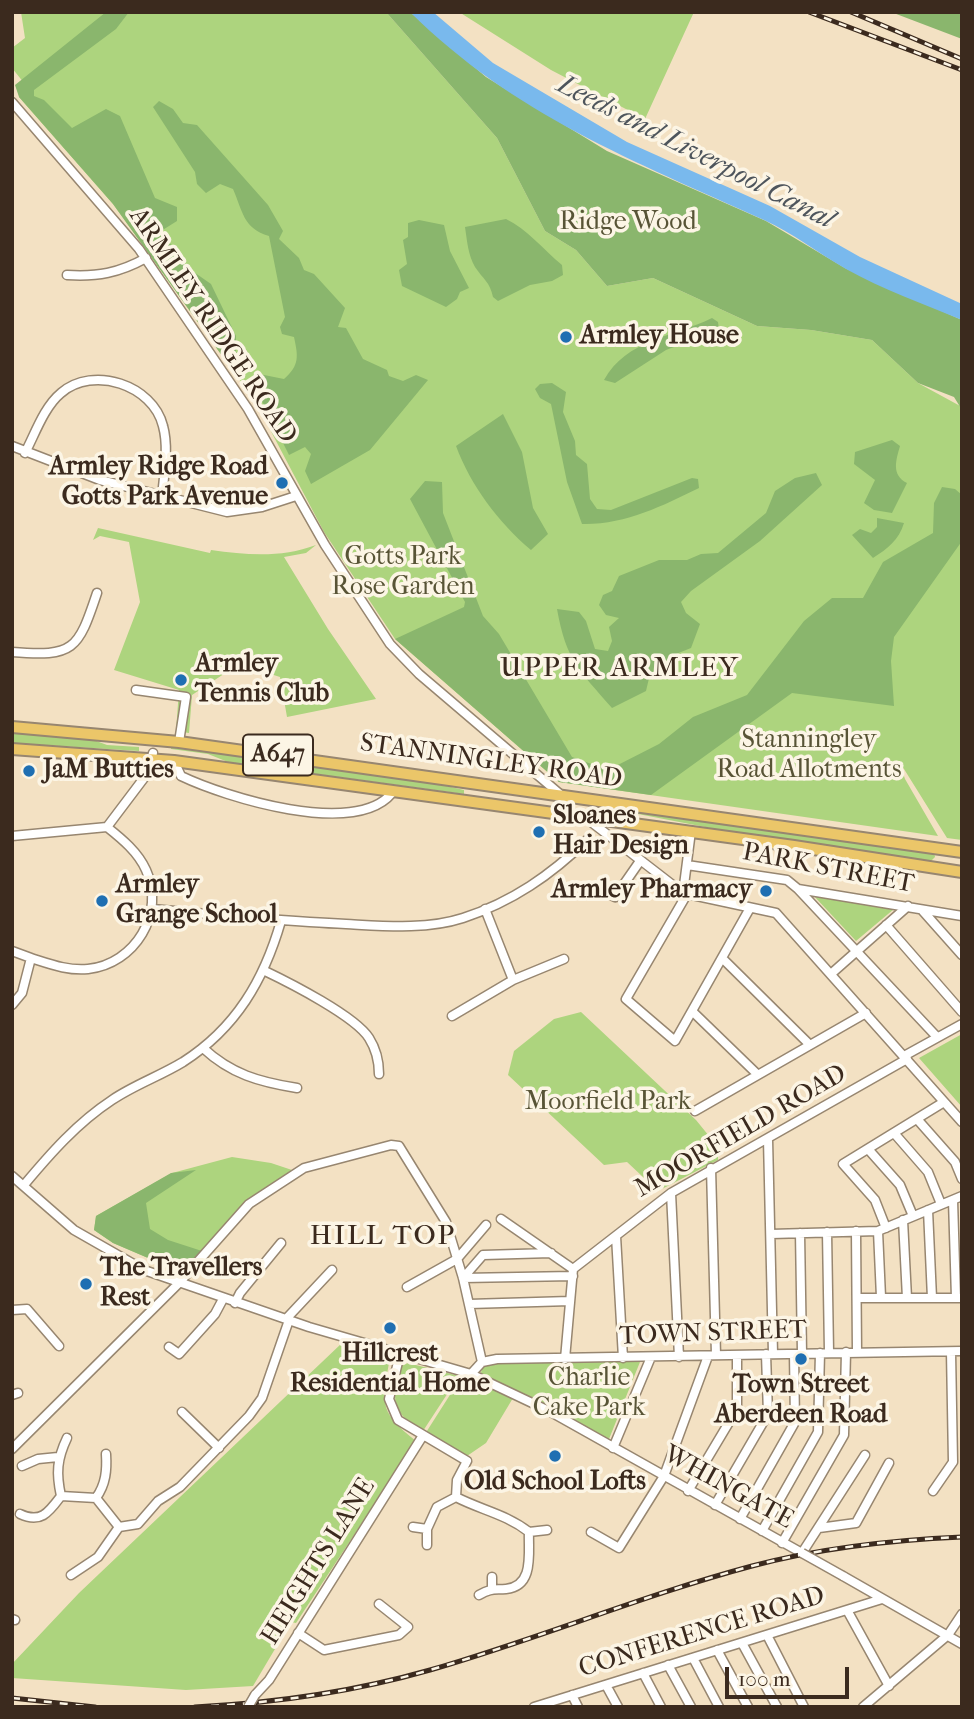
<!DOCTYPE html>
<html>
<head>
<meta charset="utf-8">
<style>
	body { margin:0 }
	#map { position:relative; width:974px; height:1719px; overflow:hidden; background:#f3e1c3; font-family:"IM FELL French Canon",serif }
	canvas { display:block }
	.frame { position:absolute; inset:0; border:14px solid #3b2a1e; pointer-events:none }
	.scale { position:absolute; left:725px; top:1667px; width:124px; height:32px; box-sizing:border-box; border:4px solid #3b2a1e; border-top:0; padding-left:9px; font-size:21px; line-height:24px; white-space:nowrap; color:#3b2a1e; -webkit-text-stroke:5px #fcf5e5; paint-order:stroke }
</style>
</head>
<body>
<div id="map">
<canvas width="974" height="1719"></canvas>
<div class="frame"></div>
<div class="scale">100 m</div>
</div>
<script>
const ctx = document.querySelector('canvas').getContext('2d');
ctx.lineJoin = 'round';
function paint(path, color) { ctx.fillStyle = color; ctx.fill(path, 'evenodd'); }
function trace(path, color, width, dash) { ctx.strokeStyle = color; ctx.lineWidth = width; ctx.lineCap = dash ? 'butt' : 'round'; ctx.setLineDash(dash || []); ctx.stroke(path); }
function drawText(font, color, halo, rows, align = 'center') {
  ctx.font = font + ' "IM FELL French Canon",serif'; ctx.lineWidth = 7; ctx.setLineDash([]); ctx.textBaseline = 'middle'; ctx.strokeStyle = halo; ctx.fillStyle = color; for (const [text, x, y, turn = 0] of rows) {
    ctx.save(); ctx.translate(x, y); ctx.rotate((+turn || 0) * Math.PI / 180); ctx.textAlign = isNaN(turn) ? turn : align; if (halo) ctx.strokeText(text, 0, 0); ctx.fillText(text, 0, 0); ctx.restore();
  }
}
const green = new Path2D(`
	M21,12H386L497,138L545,231L576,250L607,286L653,278L757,326L811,330L872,340L918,383L962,407V840L947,838L899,761L905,779L938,836L559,782L395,639L324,532L256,403L113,204L19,97L24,83L12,68V48L25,38Z
	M459,12H694L645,119L551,70Z
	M98,528L210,553L211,550C247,555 282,558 316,545L306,553L284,557L328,629L376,699L287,717L280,677L239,664L192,695L189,733L176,731L179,690L114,670L140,602L129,542L100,536L93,540Z
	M12,733L91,739L107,745L139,747V751L12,743Z
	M171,745L412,778L464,790V794L228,762L208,754L171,749Z
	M634,809L934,852L935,857L931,861L731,832L638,814Z
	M813,895L894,909L856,941Z
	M581,1012L696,1120L718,1147V1160L658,1191L627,1162L604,1165L508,1075L514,1051L554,1019Z
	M962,1034V1107L919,1058Z
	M232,1157L271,1163L301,1173L250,1207L188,1275L113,1243L94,1230L96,1216L172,1173Z
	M342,1343L389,1363C381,1407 381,1413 416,1441L296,1623L291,1622L253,1686L186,1690L12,1678V1664L79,1593Z
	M642,1357L607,1444L480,1378L482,1368L497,1359Z
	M408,1363L459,1376L423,1431C391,1412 392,1402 399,1367Z
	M462,1376L513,1398L486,1443L467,1456L425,1434Z`);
const forest = new Path2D(`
	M106,12H129L116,29L34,90V96L44,100L72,128L106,109L120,116L155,198L177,207V221L161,231L188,268L211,284L236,336V352L252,361L247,370L233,371L113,204L19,97L15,85Z
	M386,12H410L486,77L607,151L766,221L845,268L962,320V410L954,397L918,383L872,340L811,330L757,326L653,278L607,286L576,250L545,231L497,138Z
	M891,12H962V39Z
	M159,101L173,109L183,123L197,125L268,205L283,231L279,239L299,258L304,270L314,274L345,308L338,327L346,328L363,359L387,370L389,376L403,381L416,375L428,380L370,450L311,484L305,471L311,454L305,447L289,455L263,403L248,384L259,374L284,379C300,365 298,356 294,337L282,334L280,327L285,317L269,236C243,228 243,212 233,189L220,184L206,193L197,184L195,172L153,107Z
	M506,219C527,229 544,250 562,265L563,275L552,281L530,285L498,301L493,297C490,282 483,279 475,267C468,255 467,240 465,227Z
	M419,220L444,225L450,251L469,288L460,292L457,299L446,307L402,286L399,270L407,264L403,240L408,237V223Z
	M712,318L718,322L719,330L666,350L615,383L604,380C627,339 673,337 712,318Z
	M552,383L566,392L563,412L575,441L576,455L587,464L590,499L597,509L611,510L692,478L698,479L699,488C662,506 625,525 582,524L567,482L551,404L540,398L535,389L540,384Z
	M503,414L522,452L533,508L548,534L531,550C498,522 471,486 456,446Z
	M892,440L900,446C896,460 891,475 907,483L892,513L874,510L864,503L875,480L854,464L855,452Z
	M816,473L822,485L760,541L691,591L681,602L686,613L700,624L691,648L676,654L669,673L650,674L646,691L612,708C579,670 566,660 557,609L579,612L586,621L595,649L608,651L612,641L609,627L619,618L606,615L599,605L603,595L612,591L619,576L659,560H687L701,554L718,553L766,513L775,491L795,478Z
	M425,481L442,482L443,513L483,616L499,634L572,757L608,770L659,744L693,717L747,695L804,621L832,598H863L883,562L933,533L934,503L942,487L955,489L962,495V541L894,637L891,661L894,706L792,693L651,795L559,782L395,639L464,607L465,602L410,499Z
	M877,518L904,523C899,540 887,549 873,558L852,535L860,529L871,533L877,527Z
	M196,1170L146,1203L150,1229L168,1240L202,1251L183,1273L113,1243L94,1230L96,1216L171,1173Z`);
const water = new Path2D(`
	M410,12H433L493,63L627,142L770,206L860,257L962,304V320C923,304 882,289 846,269C818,253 793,233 764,220C634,161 514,115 410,12Z`);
const minor = new Path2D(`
	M12,102L139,249L248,409L325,545L390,644L419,674L561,795
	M67,275C97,277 119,273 146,258
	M12,446L100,480L227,512L262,507L296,496
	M25,453C35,434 44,407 61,393C93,365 153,385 163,426C169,448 164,474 162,497
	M12,652C74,657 78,650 97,593
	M136,690L186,697L179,742
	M174,761L181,776C225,797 355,838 392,793
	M586,818L683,893L776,913L962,1122
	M12,836L107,827
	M687,865L787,880L798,889L962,916
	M798,889L937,1037
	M683,893L691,831
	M609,894L615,897L640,861
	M687,894L626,999L675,1041L750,908
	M153,909C217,915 281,921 346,924C384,926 426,930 463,918C512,902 551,875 588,839
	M485,909L513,980L564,959
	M922,910L962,955
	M886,925L962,1012
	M12,951L31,958
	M723,959L809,1044
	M265,971C290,983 355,1016 369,1038C376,1049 379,1062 379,1074
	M832,973L908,906
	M12,1005L22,993L31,958C50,964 68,971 88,969C135,964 166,913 146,870C138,852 122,839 107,827L147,774L153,753
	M693,1012L756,1073
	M452,1016L513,980
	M203,1048C231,1074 259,1082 297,1088
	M904,1056L962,1024
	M695,1111L866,1013
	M917,1119L955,1162L962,1179
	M894,1133L928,1172L941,1204
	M768,1139L773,1354
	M868,1149L900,1185L913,1216
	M711,1168L716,1355
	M12,1176L74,1230L144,1270L309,1327L471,1374L549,1411L802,1553L865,1455
	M24,1185C50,1154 77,1123 112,1100C134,1085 160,1076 183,1062C236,1028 264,980 281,921
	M671,1193L679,1357
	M953,1200L956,1298
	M928,1210L932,1298
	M501,1219L573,1269
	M903,1220L907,1298
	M886,1228L875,1200L843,1164L944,1102
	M856,1231L857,1352
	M878,1231L881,1297
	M827,1232L829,1352
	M800,1233L802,1353
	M771,1234L878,1231L962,1196
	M616,1236L623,1358
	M463,1278L573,1276
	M463,1278L483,1255L551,1253
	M407,1287L457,1259L486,1225
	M857,1298H962
	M235,1303L240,1293L281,1243
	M469,1304L570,1301
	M12,1310L27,1309L59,1346
	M286,1319L332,1270
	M169,1347L179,1354L215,1314L223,1299
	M400,1354L389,1399L398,1420L467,1461L457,1480L456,1497C481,1510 506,1514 529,1532C528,1552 535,1586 506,1589C494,1590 491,1588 479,1595
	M565,1359L573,1269L671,1193L907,1059
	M471,1374L482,1362L497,1359L962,1351
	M12,1395L18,1393
	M182,1412L219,1448
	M613,1448L651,1357
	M12,1449L178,1284L249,1204L304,1168L391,1145L399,1146L446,1222L463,1278L482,1362
	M22,1466L38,1459L58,1457
	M688,1491L737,1409V1355
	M933,1491L953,1462L951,1352
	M61,1496C56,1473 57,1459 67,1438
	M96,1498C106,1484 107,1470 106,1454
	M715,1505L768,1414L766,1354
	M20,1514C41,1524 49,1512 61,1496L96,1498L119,1527L138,1524L158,1501L180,1487L249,1416L262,1398L289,1320
	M740,1519L795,1422L794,1354
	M413,1527L427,1529L437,1507L456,1497
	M819,1528L856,1523L889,1463
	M762,1531L818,1432L820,1353
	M529,1532L547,1530
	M591,1532L619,1548L664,1476L708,1356
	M782,1543L844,1435L846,1352
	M427,1545V1529
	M71,1575L98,1557L119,1527
	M843,1576L962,1644
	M492,1587V1577
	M847,1610L889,1686
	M12,1619L15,1620
	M298,1633L324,1650L399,1635L408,1627L379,1604
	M767,1635L804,1707
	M742,1643L777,1707
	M717,1650L748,1707
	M693,1658L719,1707
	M668,1665L691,1707
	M643,1673L661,1707
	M606,1685L618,1707
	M255,1695L269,1680L422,1437
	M572,1695L578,1707
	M534,1707L882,1599
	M863,1707L948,1635L962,1614`);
const major = new Path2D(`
	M12,727L179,742L962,852
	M12,749L174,761L794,846L962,872`);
const rail = new Path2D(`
	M809,12L962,70
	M851,12L962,59
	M12,1698L95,1707
	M195,1707C274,1703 353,1692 430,1670C538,1639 643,1595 752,1566C820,1548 892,1540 962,1537`);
const minorBridge = new Path2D(`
	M802,1553L843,1576
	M248,1707L255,1695`);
const markers = [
	[566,337,7,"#1f6fb2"],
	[282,483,7,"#1f6fb2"],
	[181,680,7,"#1f6fb2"],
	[29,771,7,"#1f6fb2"],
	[539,832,7,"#1f6fb2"],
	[766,891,7,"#1f6fb2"],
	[102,901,7,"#1f6fb2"],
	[86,1284,7,"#1f6fb2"],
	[390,1328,7,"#1f6fb2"],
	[801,1359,7,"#1f6fb2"],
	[555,1456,7,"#1f6fb2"]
];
const shields = [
	[278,755,70]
];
const shieldNames = [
	["A647",278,755]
];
const parkNames = [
	["Ridge Wood",628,223],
	["Gotts Park",403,558],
	["Rose Garden",403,588],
	["Stanningley",809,741],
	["Road Allotments",809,771],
	["Moorfield Park",608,1103],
	["Charlie",589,1379],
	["Cake Park",589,1409]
];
const streetNames = [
	["ARMLEY RIDGE ROAD",212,326,56],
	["STANNINGLEY ROAD",491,762,8],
	["PARK STREET",828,869,11],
	["MOORFIELD ROAD",741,1132,-30],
	["TOWN STREET",713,1334,-2],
	["WHINGATE",728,1488,29],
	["HEIGHTS LANE",319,1562,-58],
	["CONFERENCE ROAD",702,1633,-17]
];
const poiNames = [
	["Armley House",580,337],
	["Armley Ridge Road",268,468,"right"],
	["Gotts Park Avenue",268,498,"right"],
	["Armley",195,665],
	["Tennis Club",195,695],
	["JaM Butties",43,771],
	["Sloanes",553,817],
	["Hair Design",553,847],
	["Armley",116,886],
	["Grange School",116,916],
	["Armley Pharmacy",752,891,"right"],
	["The Travellers",100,1269],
	["Rest",100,1299],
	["Hillcrest",390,1355,"center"],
	["Residential Home",390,1385,"center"],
	["Town Street",801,1386,"center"],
	["Aberdeen Road",801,1416,"center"],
	["Old School Lofts",555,1483,"center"]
];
const waterNames = [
	["Leeds and Liverpool Canal",695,153,27]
];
const neighbourhoodNames = [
	["UPPER ARMLEY",620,669],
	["HILL TOP",383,1237]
];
paint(green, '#add47e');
paint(forest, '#8ab66d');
paint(water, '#79b9ed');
trace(minor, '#978670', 11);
trace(major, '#978670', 14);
trace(minor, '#fff', 8);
trace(major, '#ebc669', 10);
trace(rail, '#3b2a1e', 5);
trace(rail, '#fcf5e5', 2.5, [8]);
trace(minorBridge, '#978670', 11, []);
trace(minorBridge, '#fff', 8);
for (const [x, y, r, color] of markers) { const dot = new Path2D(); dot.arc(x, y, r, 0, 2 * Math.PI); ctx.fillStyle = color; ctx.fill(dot); trace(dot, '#fcf5e5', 2.5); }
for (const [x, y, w] of shields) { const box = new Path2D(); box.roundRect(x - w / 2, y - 20.5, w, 41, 5); ctx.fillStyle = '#fcf5e5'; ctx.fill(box); trace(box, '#3b2a1e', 2); }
drawText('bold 24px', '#3b2a1e', null, shieldNames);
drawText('26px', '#585436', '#fcf5e5', parkNames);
drawText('26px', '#3b2a1e', '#fcf5e5', streetNames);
drawText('bold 26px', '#3b2a1e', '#fcf5e5', poiNames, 'left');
drawText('italic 28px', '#4e555c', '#fcf5e5', waterNames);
ctx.letterSpacing = '2px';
drawText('28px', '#3b2a1e', '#fcf5e5', neighbourhoodNames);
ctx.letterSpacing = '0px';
</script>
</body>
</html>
